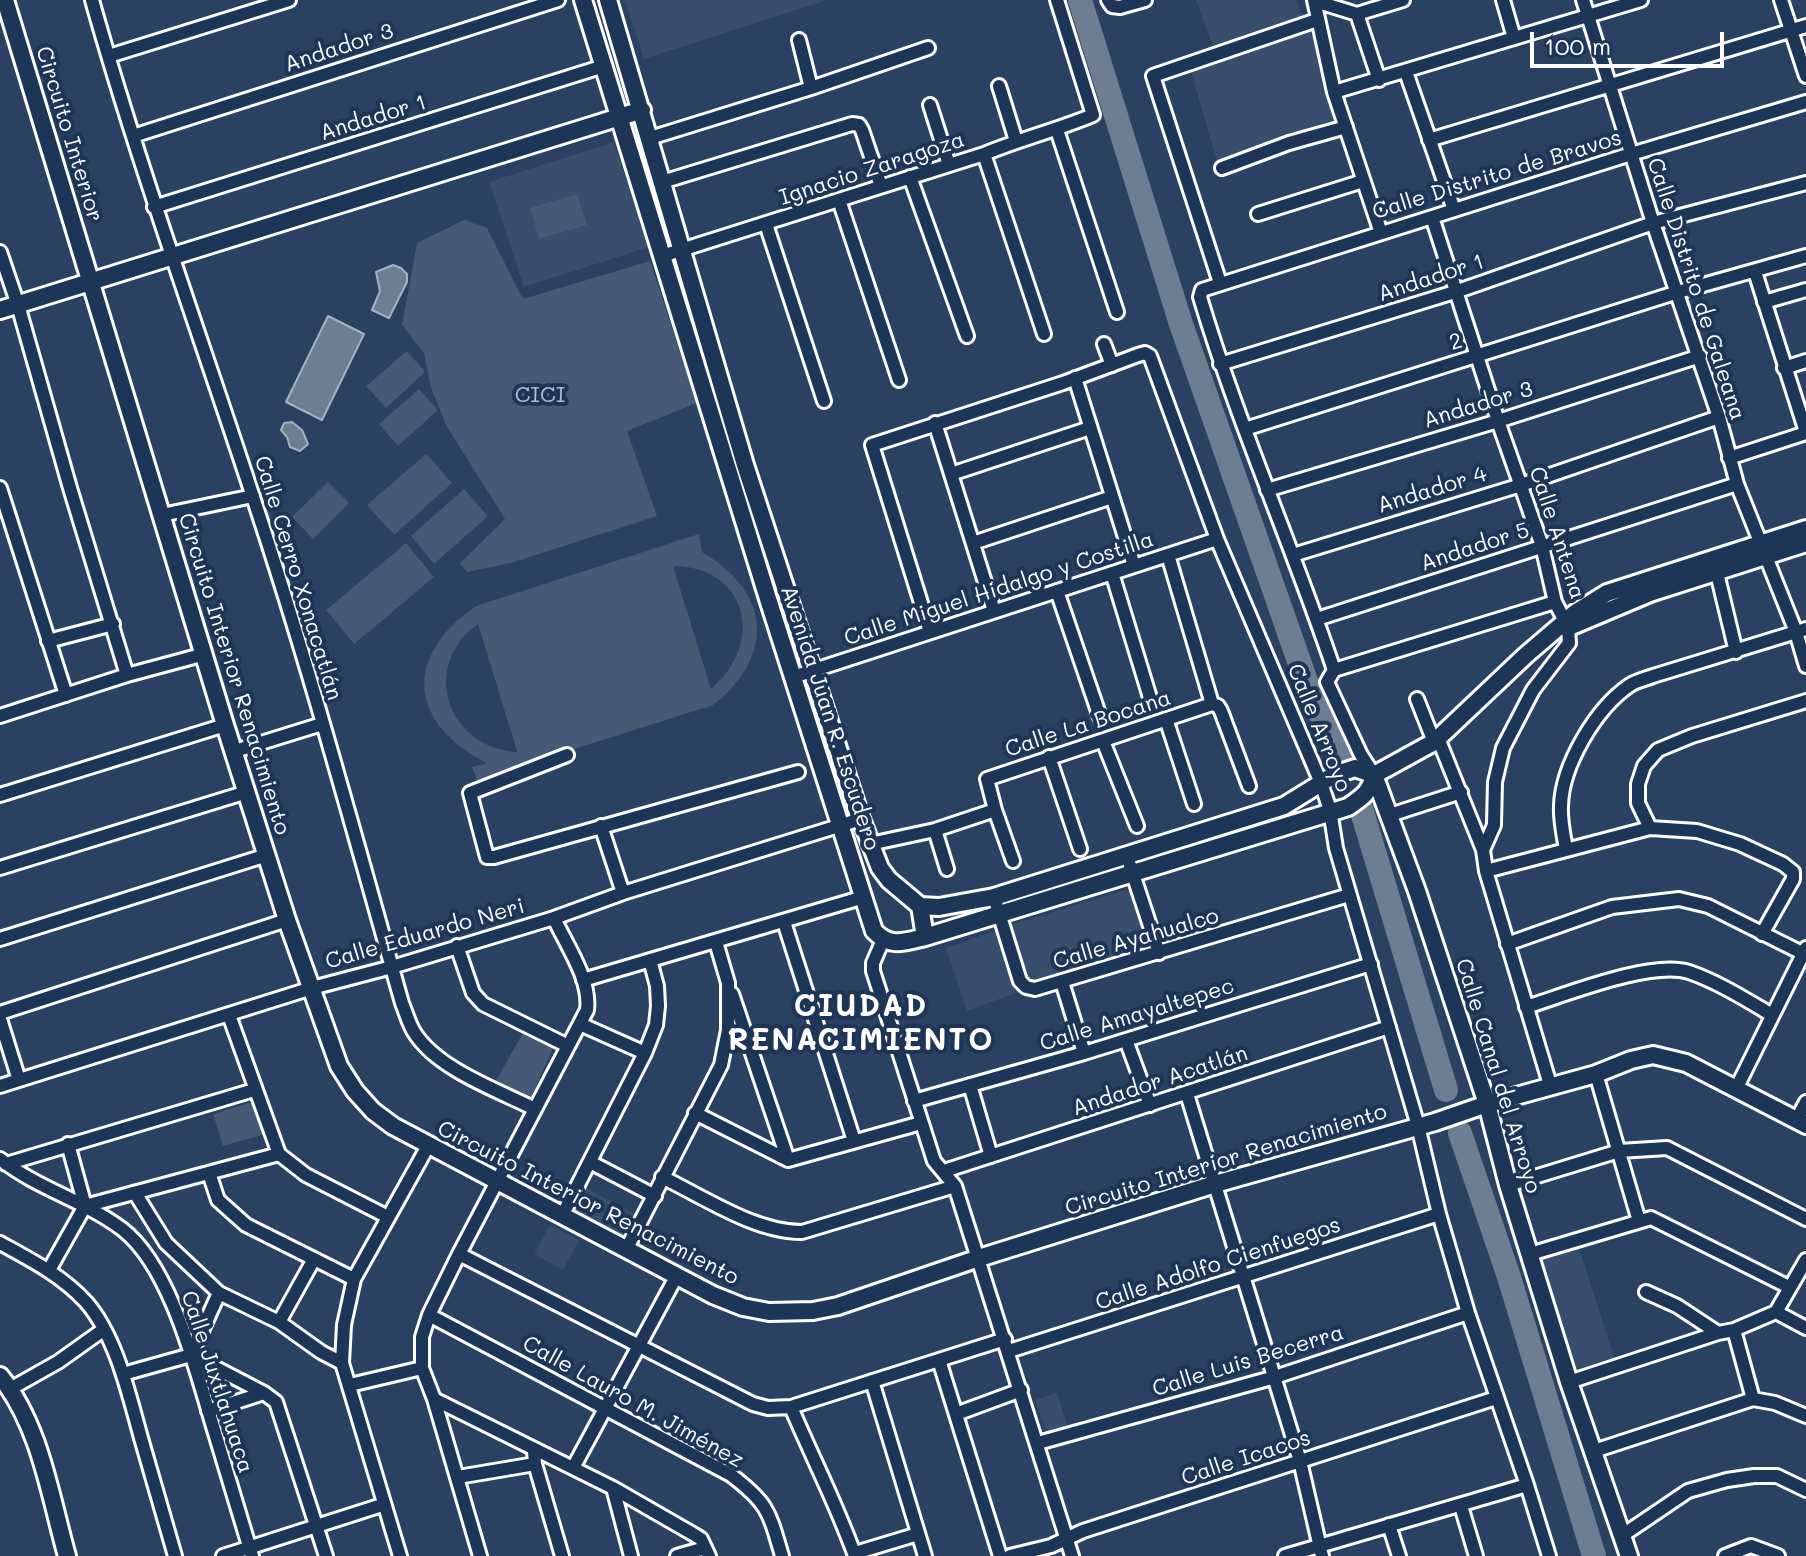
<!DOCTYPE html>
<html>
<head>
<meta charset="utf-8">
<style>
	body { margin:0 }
	#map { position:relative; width:1806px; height:1556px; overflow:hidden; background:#2a4161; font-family:Mali,sans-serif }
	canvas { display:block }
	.scale { position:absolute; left:1530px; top:32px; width:194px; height:36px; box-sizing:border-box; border:4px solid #fff; border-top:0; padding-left:10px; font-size:24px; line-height:28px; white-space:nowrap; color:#fff; -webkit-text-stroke:6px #1d3557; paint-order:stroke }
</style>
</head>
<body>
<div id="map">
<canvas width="1806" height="1556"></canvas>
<div class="scale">100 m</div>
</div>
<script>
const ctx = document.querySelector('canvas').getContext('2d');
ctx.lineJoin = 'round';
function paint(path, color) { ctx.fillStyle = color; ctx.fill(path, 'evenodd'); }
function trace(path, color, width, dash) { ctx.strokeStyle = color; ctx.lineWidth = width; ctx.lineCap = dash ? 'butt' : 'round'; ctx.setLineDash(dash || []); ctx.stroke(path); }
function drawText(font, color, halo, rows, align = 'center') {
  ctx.font = font + ' Mali,sans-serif'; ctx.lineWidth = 8; ctx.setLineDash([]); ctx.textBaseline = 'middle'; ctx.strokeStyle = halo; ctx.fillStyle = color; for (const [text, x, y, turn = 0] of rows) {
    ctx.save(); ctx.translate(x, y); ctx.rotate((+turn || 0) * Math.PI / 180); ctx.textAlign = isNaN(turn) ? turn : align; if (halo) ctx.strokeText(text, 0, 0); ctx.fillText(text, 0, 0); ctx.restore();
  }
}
const built = new Path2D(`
	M625,0H827L644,59Z
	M1196,0H1296L1305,22L1215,52Z
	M1309,26L1342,125L1218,165L1189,64Z
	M614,142L649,247L524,287L489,182Z
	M1135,887L1153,946L1029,983L1010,925Z
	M1001,929L1021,991L967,1011L946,948Z
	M584,1187L637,1215L626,1237L573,1209Z
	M550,1225L579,1240L563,1270L534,1254Z
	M1579,1248L1614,1357L1576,1369L1541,1260Z
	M1057,1393L1069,1432L1048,1437L1035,1400Z`);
const green = new Path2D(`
	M577,194L587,225L539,239L530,208Z
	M464,220L487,228L523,299L650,261L697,403L627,431L657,516L511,563L467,572L460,563L505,519L447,427L431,388L424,353L402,325L417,243Z
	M407,351L425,372L386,408L366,386Z
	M419,389L438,410L398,446L379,424Z
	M426,454L452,483L394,535L367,505Z
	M328,482L349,503L313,539L292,517Z
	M464,489L488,516L434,564L411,536Z
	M699,534L702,552C771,592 776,656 713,705L477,780L472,767L487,763C408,723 403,656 476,606ZM673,566C747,566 766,643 711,689ZM478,624L517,751V752C449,748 418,668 478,624Z
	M406,543L434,577L354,644L326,610Z
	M524,1031L554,1046L529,1102L494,1084Z
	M255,1101L265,1134L223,1146L213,1114Z`);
const water = new Path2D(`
	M393,265L401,268L407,274V282L389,318L372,310L380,291L376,272Z
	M328,316L364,334L322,420L286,402Z
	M292,422L302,430L308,444L300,451L290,447L287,437L281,430L284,423Z`);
const river = new Path2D(`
	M1080,0L1181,324L1307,684L1340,758
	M1360,805L1446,1090
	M1460,1133L1509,1277L1594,1556`);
const street = new Path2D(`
	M92,0C139,167 198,329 252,494C308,662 354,833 402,1003C406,1013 409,1024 414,1032C437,1069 497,1090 535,1109
	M1108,0L1112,6L1120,7L1145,0
	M1314,0L1334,92L1381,233
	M1503,0L1514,38
	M1583,0L1653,223L1719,417L1737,484L1796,632L1806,666
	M1781,0L1806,76
	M1315,1L1357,14L1403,0
	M1357,14L1379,80
	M799,40L811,88
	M109,56L289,0
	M1406,72L1454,210
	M999,86L1016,141
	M1334,92L1641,0
	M930,105L949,165
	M1057,130L1117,312
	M133,136L558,0
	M650,138L811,88L928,48
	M1429,140L1806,26
	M984,154L1044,334
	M1222,168L1289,143L1346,127
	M910,177L967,336
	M662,182L852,124L859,125L862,130L881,186
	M839,200L899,380
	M154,207L604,66
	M1258,214L1363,181
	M1432,217L1498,421L1542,546L1555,602L1568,627L1569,643L1533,690L1503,748L1495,782L1494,825L1483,850
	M766,224L824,401
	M0,252L18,305L70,488L127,675
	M662,256L984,154C1020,139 1057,130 1093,115L1057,0
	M1755,272L1806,432
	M1220,283L1153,76L1317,20
	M1764,302L1806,290
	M1104,344L1112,365
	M1220,364L1458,291L1653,223L1806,183
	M1784,368L1806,361
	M1075,378L1134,566
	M935,423L994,611
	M1245,429L1678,292L1806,256
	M1729,458L1806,433
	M951,474L1090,428
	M0,488L66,695
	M1267,490L1498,421L1700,356
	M162,515L253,496
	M973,543L1112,497
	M1168,555L1212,704
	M1293,555L1521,485L1719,417
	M1112,573L1151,701
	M1717,573L1736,652
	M1057,591L1100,717
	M1317,619L1737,484
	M930,632L872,445L1063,383L1138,355L1145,353L1150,356L1217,539L1321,783L1330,810L1336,848L1418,1126L1439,1214L1468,1313L1527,1485L1549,1556
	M48,641L113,624
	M1334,670L1555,602
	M793,677L1217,539
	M1417,699L1434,742
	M0,716L127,675L205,654
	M1166,719L1194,804
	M1438,738L1483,850L1486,871L1551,1088
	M1103,741L1137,826
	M235,751L322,724
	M567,755L470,793L487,857H494C595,828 697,801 798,772
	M1049,757L1080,849
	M1374,775L1361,755L1327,682L1334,670C1292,545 1238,424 1200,297L1202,290L1631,154L1806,102
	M0,795L225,725
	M1390,815L1461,792
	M601,826L623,893
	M1650,828L1638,803V784L1644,766L1658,750L1692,736L1806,701
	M935,830L947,869
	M870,844L935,830L995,810
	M1566,850C1564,836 1560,820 1561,806C1562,765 1596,708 1630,685C1636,681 1645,679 1653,676L1806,629
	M1013,861L995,810L987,779L1212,704L1218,706L1221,711L1249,786
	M1130,865L1159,953
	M0,868L247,792
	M1486,871L1650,828L1697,831L1740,844L1783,864L1793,872V879L1762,934
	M994,897L1020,981L1026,987L1035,989L1349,895
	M784,922L854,1141
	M0,939L267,855
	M883,940L873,963V971L934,1161L955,1186L1072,1556
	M1507,944L1612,907L1679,899L1708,906L1804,954
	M457,946L473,993L483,1004L568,1046
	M583,980L864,897
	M1062,982L1084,1053
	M732,994L788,1160
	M1526,1007C1565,995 1651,960 1689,972C1718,982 1745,999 1772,1015
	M0,1013L287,920
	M229,1015L279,1154L306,1175L388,1217
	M0,1019L19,1080
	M580,1024L645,1053
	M1126,1040L1150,1105
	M1596,1074L1639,1221
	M970,1085L991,1156
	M0,1086L312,988L392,967L554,918L623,893L861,819
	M1736,1089L1806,948
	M1187,1094L1300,1461L1322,1556
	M914,1101L1084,1053L1371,964
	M695,1113L788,1160L921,1123
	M1796,1121L1806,1102
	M68,1144L85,1206
	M0,1159C36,1188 85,1201 122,1229C172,1267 197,1375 215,1433C227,1474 240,1515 252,1556
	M590,1162L655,1196
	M6,1164L254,1090
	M944,1171L1389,1027
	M209,1173L218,1200L246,1225L354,1279
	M662,1177C705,1198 755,1232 802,1232L955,1186
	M1508,1185L1619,1151L1667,1148L1806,1219
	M135,1193L166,1243L219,1293L279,1322L321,1352L342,1363
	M563,1214L645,1053L656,1025L658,1006L657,986L650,960
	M0,1243C31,1260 61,1275 86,1302C116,1336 129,1395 141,1438C152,1477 164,1517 175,1556
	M626,1250L721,1065L728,1030V983L716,942
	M459,1254L753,1404L768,1408L791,1407L1005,1339
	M1530,1254L1651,1218L1789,1287
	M49,1270L85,1206L279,1154
	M1646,1292L1677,1306L1718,1333
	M1776,1312L1806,1260
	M1776,1312L1806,1328
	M429,1315L731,1475C769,1504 769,1512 782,1556
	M279,1322L314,1259
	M1734,1330L1753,1399
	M1009,1351L1439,1214
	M191,1355L264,1393L276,1402L326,1556
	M939,1360L1000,1556
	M123,1374L191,1355L219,1293
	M872,1381L925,1556
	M1569,1382L1718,1333L1734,1330L1776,1312
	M350,1385L422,1368
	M10,1389L58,1362L103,1330
	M434,1399L613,1488L693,1534L701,1539L709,1556
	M791,1407C812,1457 837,1505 855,1556
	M208,1411L264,1393
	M956,1414L1021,1390
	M1038,1443L1275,1377L1468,1313
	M534,1451L535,1464L562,1556
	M1594,1451L1753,1399L1775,1403L1806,1416
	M573,1468L676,1277
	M458,1477L535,1464
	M613,1488L631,1556
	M1461,1506L1476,1556
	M1389,1525L1399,1556
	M1623,1535L1688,1491L1727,1480L1754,1476H1777L1806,1490
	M855,1553L918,1534
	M223,1556L382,1505
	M400,1556L342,1363L344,1325L354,1279L428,1146
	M480,1556L434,1399L422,1368V1337L429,1315L459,1254L587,1010C591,979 566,945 554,918
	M677,1556L705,1548
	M1010,1556L1051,1546L1083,1531L1496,1398
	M1285,1556L1527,1485
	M1725,1556L1751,1546L1778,1556`);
const secondary = new Path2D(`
	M5,0L225,725L287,920L339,1066L355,1091L373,1111L393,1126L713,1295L743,1307L769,1312L813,1311L838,1306L979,1258L1215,1184L1435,1122L1487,1104L1596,1074L1631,1060L1653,1055L1686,1063L1806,1125
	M583,0L769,602L874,931C890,948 904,942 925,937L1348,807C1363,797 1370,792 1374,775
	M608,0L745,465L861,819L880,868L889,880L920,906L939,907L994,897L1284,806L1334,775L1355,768L1374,775L1434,742L1526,655L1575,613L1607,593L1806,529
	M0,310L642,110
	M1567,628L1650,593L1806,543
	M1374,775L1417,891L1487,1104L1508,1185L1569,1382L1629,1556
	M920,906L925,937
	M0,1376C40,1425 50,1496 67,1556`);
const streetNames = [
	["Andador 3",339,48,-18],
	["Andador 1",373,118,-17],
	["Circuito Interior",69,134,73],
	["Ignacio Zaragoza",872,169,-18],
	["Calle Distrito de Bravos",1497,175,-17],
	["Andador 1",1431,278,-18],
	["Calle Distrito de Galeana",1696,289,72],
	["2",1456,342,-17],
	["Andador 3",1478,405,-17],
	["Andador 4",1432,490,-17],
	["Calle Antena",1557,533,72],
	["Andador 5",1475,547,-18],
	["Calle Cerro Xonacatlán",298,578,73],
	["Calle Miguel Hidalgo y Costilla",999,589,-18],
	["Circuito Interior Renacimiento",234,674,73],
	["Avenida Juan R. Escudero",830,718,72],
	["Calle La Bocana",1088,724,-18],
	["Calle Arroyo",1319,728,68],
	["Calle Eduardo Neri",425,934,-16],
	["Calle Ayahualco",1136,939,-16],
	["Calle Amayaltepec",1137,1015,-17],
	["Calle Canal del Arroyo",1498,1076,73],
	["Andador Acatlán",1160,1081,-18],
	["Circuito Interior Renacimiento",1226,1160,-17],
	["Circuito Interior Renacimiento",588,1203,27],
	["Calle Adolfo Cienfuegos",1218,1264,-18],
	["Calle Luis Becerra",1248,1361,-17],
	["Calle Juxtlahuaca",217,1382,72],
	["Calle Lauro M. Jiménez",633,1402,29],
	["Calle Icacos",1246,1458,-18]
];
const parkNames = [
	["CICI",540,395]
];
const districtNames = [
	["CIUDAD",861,1007],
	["RENACIMIENTO",861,1041]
];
paint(built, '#394e6c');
paint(green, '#465975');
paint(water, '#6d7d92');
trace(water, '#a7b1be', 2);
trace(river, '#6d7d92', 24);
trace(street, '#fff', 18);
trace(secondary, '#fff', 22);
trace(street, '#1d3557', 12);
trace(secondary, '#1d3557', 16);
drawText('22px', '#fff', '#1d3557', streetNames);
drawText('22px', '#b5bdc8', '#1d3557', parkNames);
ctx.letterSpacing = '2px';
drawText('bold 30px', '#fff', '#1d3557', districtNames);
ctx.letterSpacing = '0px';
</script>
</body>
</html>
